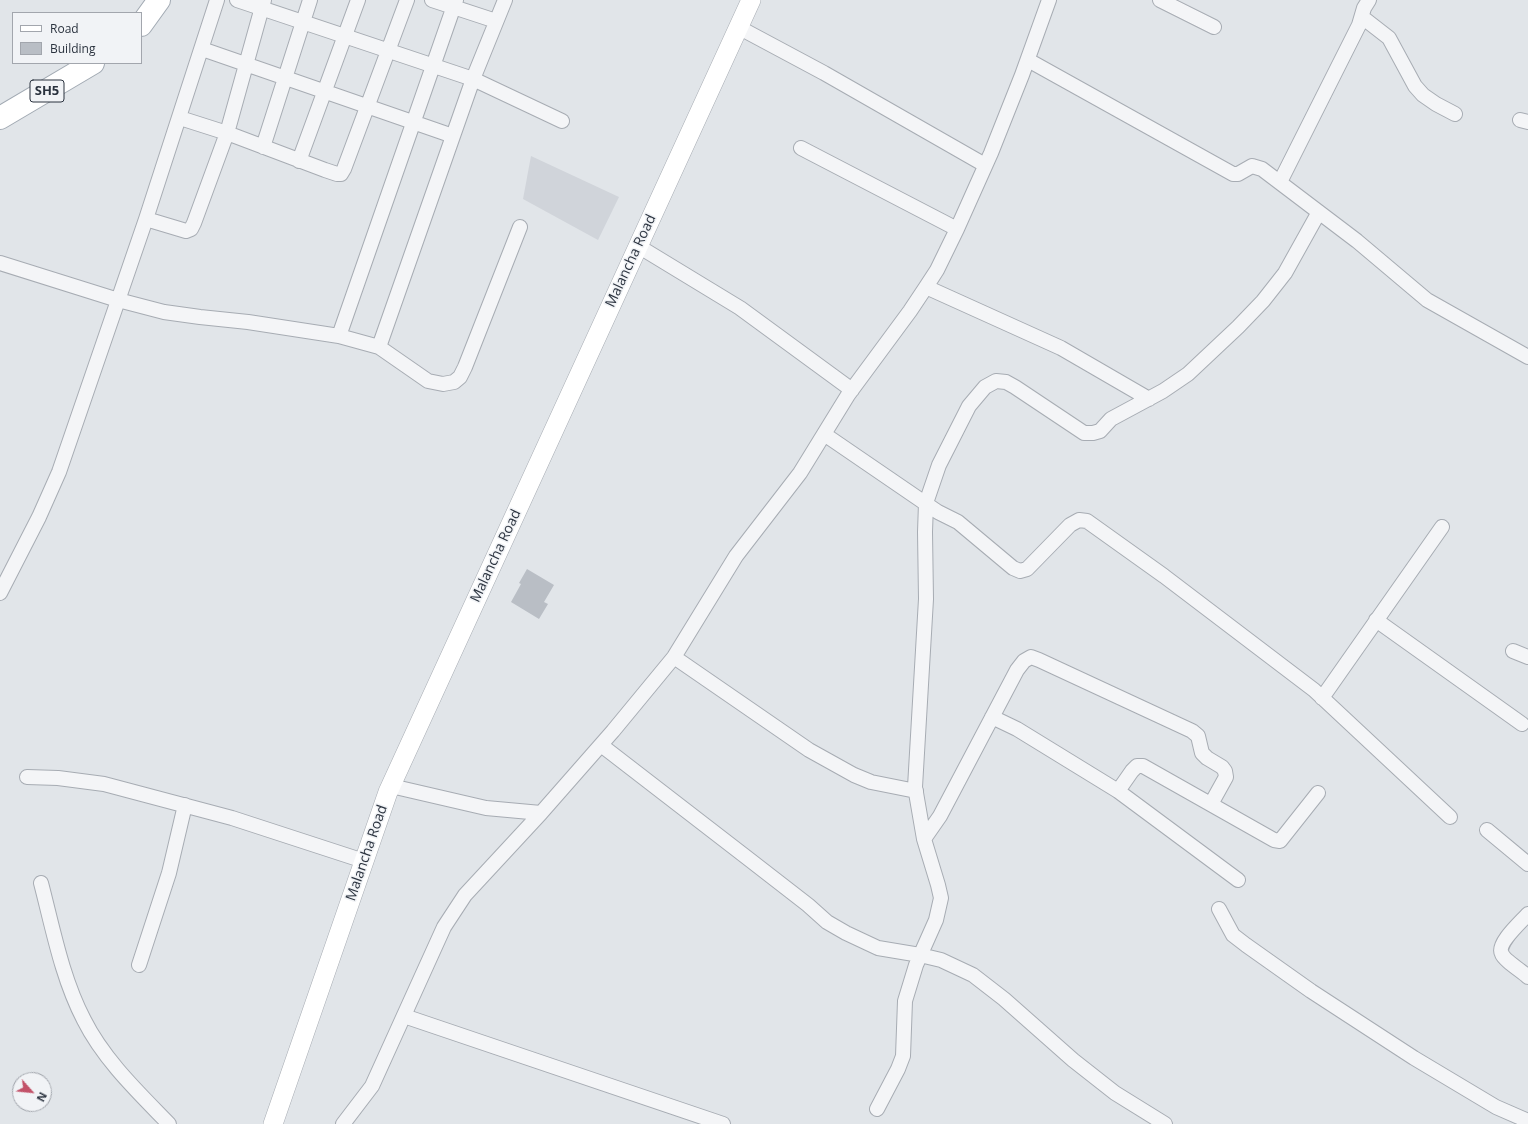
<!DOCTYPE html>
<html>
<head>
<meta charset="utf-8">
<style>
	body { margin:0 }
	#map { position:relative; width:1528px; height:1124px; overflow:hidden; background:#e1e5e9; font-family:"Open Sans",sans-serif }
	canvas { display:block }
	.legend { position:absolute; left:12px; top:12px; width:130px; height:52px; box-sizing:border-box; background:#f1f3f6; border:1px solid #a2a6ad; margin:0; padding:5px 7px; list-style:none; font-size:12px; color:#2b333f }
	.legend li { display:flex; align-items:center; gap:8px; height:20px }
	.legend b { width:20px; border:1px solid #a2a6ad }
	.north { position:absolute; left:12px; top:1072px; width:40px; height:40px; box-sizing:border-box; background:#f1f3f6; border:1px solid #a2a6ad; border-radius:50%; rotate:117deg; font-size:11px; font-weight:700; line-height:16px; text-align:center; color:#2b333f }
	.north::after { content:''; display:block; margin:auto; width:14px; height:18px; background:#c25269; clip-path:polygon(50% 0,100% 100%,50% 72%,0 100%) }
</style>
</head>
<body>
<div id="map">
<canvas width="1528" height="1124"></canvas>
<ul class="legend">
<li><b style="height:5px;background:#fff"></b>Road</li>
<li><b style="height:11px;background:#b9bec5"></b>Building</li>
</ul>
<div class="north">N</div>
</div>
<script>
const ctx = document.querySelector('canvas').getContext('2d');
ctx.lineJoin = 'round';
function paint(path, color) { ctx.fillStyle = color; ctx.fill(path, 'evenodd'); }
function trace(path, color, width, dash) { ctx.strokeStyle = color; ctx.lineWidth = width; ctx.lineCap = dash ? 'butt' : 'round'; ctx.setLineDash(dash || []); ctx.stroke(path); }
function drawText(font, color, halo, rows, align = 'center') {
  ctx.font = font + ' "Open Sans",sans-serif'; ctx.lineWidth = 3; ctx.setLineDash([]); ctx.textBaseline = 'middle'; ctx.strokeStyle = halo; ctx.fillStyle = color; for (const [text, x, y, turn = 0] of rows) {
    ctx.save(); ctx.translate(x, y); ctx.rotate((+turn || 0) * Math.PI / 180); ctx.textAlign = isNaN(turn) ? turn : align; if (halo) ctx.strokeText(text, 0, 0); ctx.fillText(text, 0, 0); ctx.restore();
  }
}
const built = new Path2D(`
	M531,156L619,197L598,240L523,199Z`);
const building = new Path2D(`
	M527,569L554,585L544,602L548,604L539,619L511,602L521,584L519,583Z`);
const street = new Path2D(`
	M237,0L473,79L562,121
	M432,0L496,21
	M1160,0L1214,27
	M1362,17L1389,38L1415,86L1423,95L1436,104L1455,114
	M738,27L824,73L985,165
	M202,49L453,136
	M1028,60L1233,174H1238L1252,166L1262,169L1357,241L1427,300L1528,357
	M180,118L227,133L325,170L337,174H341L344,169L407,0
	M1520,120L1528,122
	M263,147L310,0
	M801,148L957,229
	M299,161L358,0
	M1280,182L1359,25L1364,8L1369,0
	M146,219L186,231L191,229L194,223L227,133L264,0
	M638,246L740,308L852,390
	M0,263L118,300L164,312L200,317L248,322L339,336L379,347L428,381L443,384L454,382L460,377L465,367L520,227
	M926,287L1061,348L1149,399
	M339,336L456,0
	M379,347L473,79L505,0
	M824,434L938,512L958,522L1013,568L1020,571L1027,569L1070,525L1079,520L1087,521L1164,576L1314,690L1450,817
	M0,593L39,517L59,472L146,219L217,0
	M1376,620L1522,724
	M1513,651L1528,657
	M674,657L809,750L854,775L871,782L916,791
	M1322,698L1442,527
	M992,717L1017,729L1118,791L1238,880
	M601,745L750,860L808,905L827,922L846,933L878,948L920,955L941,960L973,975L1004,999L1073,1060L1115,1093L1165,1124
	M27,777L58,778L104,784L232,818L364,861
	M391,786L486,808L541,813
	M1118,791L1132,771L1137,766H1143L1274,840L1280,841L1318,793
	M1487,830L1528,864
	M924,839L940,816L1017,670L1024,661L1031,657L1039,660L1192,731L1198,736L1202,753L1207,758L1222,767L1225,771L1226,777L1211,804
	M41,883C53,929 62,978 84,1020C104,1060 139,1093 169,1124
	M1219,909L1233,935L1246,945L1311,991L1414,1058L1496,1107L1528,1121
	M1528,914C1521,922 1496,944 1502,954C1504,960 1523,972 1528,977
	M139,965L169,873L185,805
	M404,1016L723,1124
	M877,1109L898,1069L903,1056L905,1001L916,965L936,920L941,898L938,885L924,839L915,787L926,599L925,532L926,503L939,465L969,406L985,387L996,381L1006,382L1015,387L1084,433H1093L1100,431L1111,419L1163,391L1188,374L1238,327L1263,301L1285,273L1319,212
	M343,1124L372,1086L444,927L465,895L541,813L613,731L674,657L736,556L800,473L848,395L910,311L926,287L937,270L957,229L991,153L1022,75L1049,0`);
const secondary = new Path2D(`
	M273,1124L388,792L751,0`);
const primary = new Path2D(`
	M141,25L159,0
	M0,118L93,63`);
const shields = [
	[47,91,34]
];
const shieldNames = [
	["SH5",47,91]
];
const streetNames = [
	["Malancha Road",631,261,-65],
	["Malancha Road",496,556,-65],
	["Malancha Road",367,853,-71]
];
paint(built, '#d0d4da');
paint(building, '#b9bec5');
trace(street, '#a7acb3', 16);
trace(secondary, '#a7acb3', 20);
trace(primary, '#a2aab3', 24);
trace(street, '#f4f5f7', 14);
trace(secondary, '#fff', 19);
trace(primary, '#fff', 22);
for (const [x, y, w] of shields) { const box = new Path2D(); box.roundRect(x - w / 2, y - 11, w, 22, 3); ctx.fillStyle = '#f1f3f6'; ctx.fill(box); trace(box, '#2b333f', 1); }
drawText('bold 13px', '#2b333f', null, shieldNames);
drawText('14px', '#2b333f', '#f1f3f6', streetNames);
</script>
</body>
</html>
